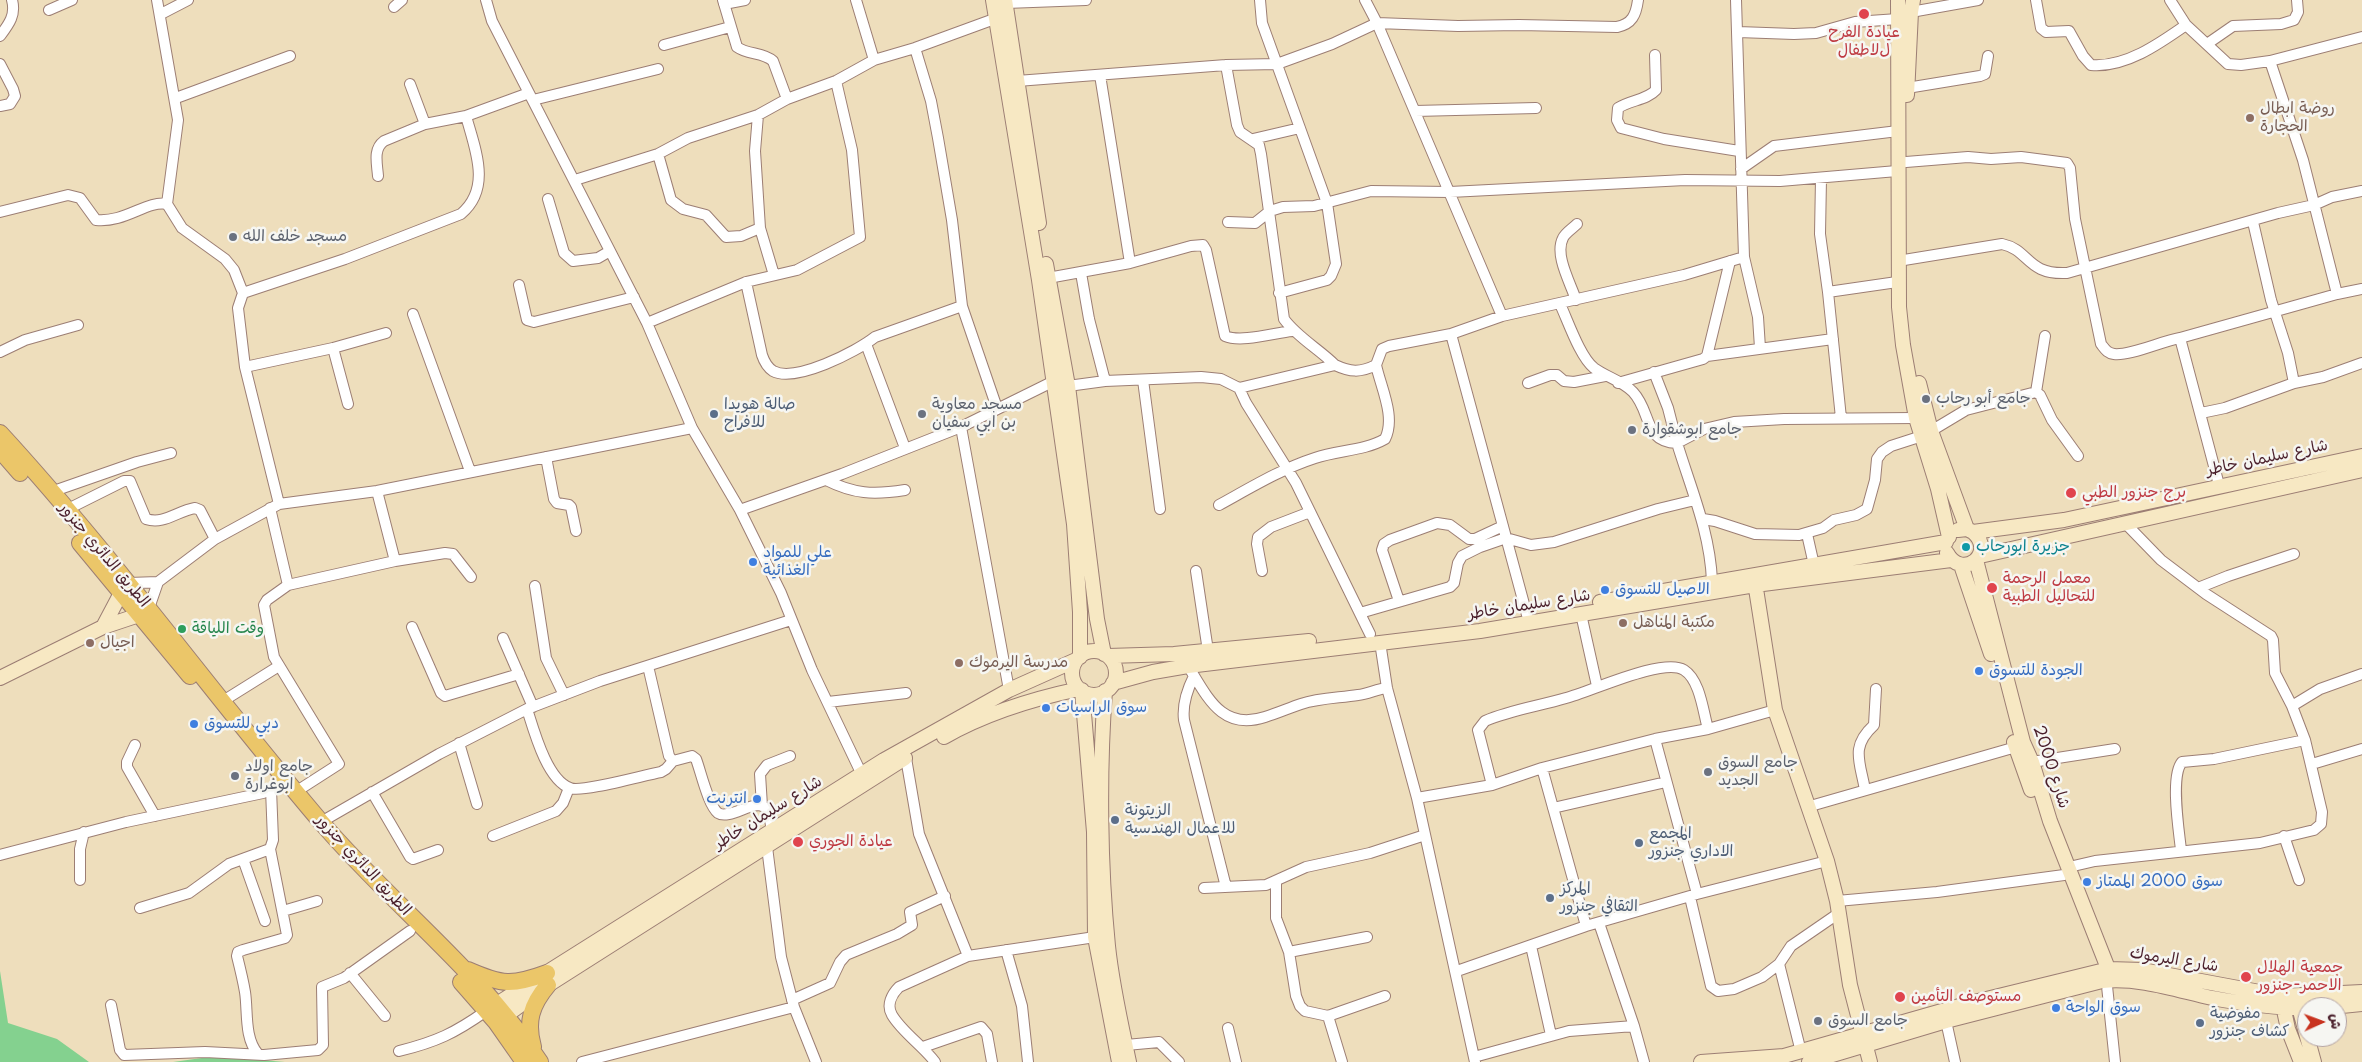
<!DOCTYPE html>
<html>
<head>
<meta charset="utf-8">
<style>
	body { margin:0 }
	#map { position:relative; width:2362px; height:1062px; overflow:hidden; background:#eedebc; font-family:"Playpen Sans","Playpen Sans Arabic",sans-serif }
	canvas { display:block }
	.north { position:absolute; left:2297px; top:997px; width:50px; height:50px; box-sizing:border-box; background:#f6f6f2; border:1px solid #b1a0a2; border-radius:50%; rotate:88deg; font-size:14px; font-weight:700; line-height:20px; text-align:center; color:#4a1f2b }
	.north::after { content:''; display:block; margin:auto; width:18px; height:22px; background:#c8321e; clip-path:polygon(50% 0,100% 100%,50% 72%,0 100%) }
</style>
</head>
<body>
<div id="map">
<canvas width="2362" height="1062"></canvas>
<div class="north">ش</div>
</div>
<script>
const ctx = document.querySelector('canvas').getContext('2d');
ctx.lineJoin = 'round';
function paint(path, color) { ctx.fillStyle = color; ctx.fill(path, 'evenodd'); }
function trace(path, color, width, dash) { ctx.strokeStyle = color; ctx.lineWidth = width; ctx.lineCap = dash ? 'butt' : 'round'; ctx.setLineDash(dash || []); ctx.stroke(path); }
function drawText(font, color, halo, rows, align = 'center') {
  ctx.font = font + ' "Playpen Sans","Playpen Sans Arabic",sans-serif'; ctx.lineWidth = 5; ctx.setLineDash([]); ctx.textBaseline = 'middle'; ctx.strokeStyle = halo; ctx.fillStyle = color; for (const [text, x, y, turn = 0] of rows) {
    ctx.save(); ctx.translate(x, y); ctx.rotate((+turn || 0) * Math.PI / 180); ctx.textAlign = isNaN(turn) ? turn : align; if (halo) ctx.strokeText(text, 0, 0); ctx.fillText(text, 0, 0); ctx.restore();
  }
}
const green = new Path2D(`
	M0,971L8,1023L57,1039L89,1062H0Z
	M216,1056L285,1062H173Z`);
const street = new Path2D(`
	M157,0L178,120L167,204
	M486,0L492,21L647,323L692,428L740,510L781,593L812,670L864,779
	M723,0L737,47C748,55 763,52 773,61L787,99
	M856,0L874,60
	M1260,0L1262,23L1327,203L1336,264L1331,276L1327,280L1279,293
	M1365,0L1377,23L1502,316
	M1736,0L1744,257L1758,317L1760,348
	M2036,0L2041,28L2046,32L2069,31L2083,56L2091,65C2125,68 2159,44 2186,25
	M2170,0L2186,25L2228,64L2241,65L2270,61L2362,37
	M1006,3L1086,0
	M724,4L745,0
	M394,7L402,0
	M49,10L72,0
	M1911,12L1978,0
	M161,14L188,0
	M1738,32L1794,34L1816,33L1855,22L1898,19
	M0,36C9,24 16,15 12,0
	M2207,44L2233,26L2281,24L2294,20L2298,12L2297,0
	M664,45L730,27
	M915,48L931,101L938,138L952,220L962,306L997,408
	M1655,55L1656,90C1647,100 1630,100 1618,108L1617,120L1621,128L1664,139L1739,151
	M0,64L13,89L15,96L10,104L0,106
	M1226,65L1237,125L1240,132L1259,145L1261,154L1284,319C1297,337 1319,349 1335,365
	M1100,75L1130,263
	M1017,81L1226,65L1277,64L1332,44L1377,23L1458,26L1519,25L1617,27C1632,24 1636,15 1638,0
	M410,84L425,124
	M1907,88L1980,76L1985,74L1988,56
	M176,98L290,56
	M533,100L658,69
	M1415,111L1536,108
	M758,115L755,151L760,228L774,275
	M1253,139L1300,128
	M658,154L671,200L683,209L706,215L726,237L741,236L760,228
	M1906,162L1968,157L1991,159L2021,157L2067,163L2070,168L2075,219L2101,344C2105,349 2107,353 2114,354C2130,356 2162,341 2180,338L2219,485
	M1741,169L1774,146L1898,131
	M378,176C377,163 373,149 384,141L425,124L466,116L529,93
	M1821,179L1820,234L1828,292L1841,418
	M575,180L658,154L688,138L758,115L787,99L836,81L874,60L915,48L997,18
	M548,199L564,253L573,261L598,258L610,251
	M0,212L68,195L80,198L96,220C125,223 147,200 167,204L182,228L225,259L234,270L243,293
	M1228,222L1255,223L1270,211L1283,207L1314,206L1371,191L1450,192L1685,180L1780,181L1897,171
	M1904,260L2002,244C2030,250 2026,275 2067,273L2278,213L2314,205L2332,197L2362,191
	M1081,273L1089,319L1105,381
	M1048,278L1130,263L1191,246L1203,245L1206,250L1225,336C1241,343 1274,333 1292,331
	M746,282L762,355C764,361 767,367 773,371C795,383 856,352 875,337L962,306
	M519,285L527,320L534,322L634,297
	M1828,292L1897,282
	M2337,294L2362,289
	M1576,300C1571,284 1554,255 1563,238C1565,233 1573,228 1577,224
	M1560,304C1568,321 1580,357 1594,368C1606,377 1623,381 1633,392C1652,412 1643,442 1677,443C1691,489 1710,532 1712,581
	M413,314L470,471
	M647,323L746,282L797,270L860,237L852,150L836,81
	M1451,334L1527,615
	M2180,338L2337,294L2303,160L2270,61
	M866,344L905,448
	M333,348L348,404
	M0,352L25,340L78,325
	M1707,356L1730,261
	M245,367L333,348L386,333
	M1654,372L1668,408L1677,443L1704,429L1734,422L1784,419L1916,418
	M1143,380L1160,509
	M1528,383L1550,375H1557L1564,381L1574,382L1605,376
	M1618,383L1703,359L1707,356L1833,339
	M2294,383L2323,377L2362,363
	M1068,386L1105,381L1201,377L1221,379L1239,388L1335,365C1350,372 1360,373 1376,365L1382,349L1389,346L1451,334L1502,316L1684,275L1744,257
	M1239,388L1246,403L1296,483L1370,634
	M2036,392L2045,336
	M2201,413L2225,408L2294,383L2288,353L2271,300L2253,222
	M961,427L1009,690
	M1931,431L1966,410L2036,392L2040,395L2052,420L2078,456
	M546,457L554,499L557,503L569,505L571,507L576,531
	M826,480C854,494 873,495 905,490
	M377,491L395,561
	M51,492L137,462L171,453
	M279,504L245,367L238,308L243,293L345,259L461,214C492,188 475,149 466,116
	M1219,505C1250,488 1281,469 1315,458C1338,450 1364,451 1385,439C1396,417 1381,388 1376,365
	M270,508L288,585
	M66,510L124,481H130L146,519C164,525 177,511 195,508L200,510L215,539
	M740,510L842,474L961,427L1052,382
	M1703,519L1715,521L1755,534L1799,535L1823,528L1834,520L1856,515L1867,509L1875,480L1877,459L1882,452L1891,446L1922,436
	M1807,534L1814,565
	M1196,571L1208,651
	M1262,571L1257,544L1258,537L1271,527L1310,512
	M129,583L158,582
	M535,586L546,658L564,695
	M2198,588L2228,576L2294,554
	M1399,601L1382,550L1384,544L1390,540L1437,523L1450,525L1469,539H1475L1503,526
	M149,608L158,582L215,539L279,504L377,491L692,428
	M1360,613L1450,587L1454,583L1458,563L1462,556L1480,547L1506,538L1531,545L1554,542L1658,509L1695,500
	M1581,614L1597,686
	M412,627L441,693L445,696L519,674
	M503,638L533,707
	M1380,642L1387,688L1417,798L1475,1062
	M648,666L669,756L673,761
	M1188,666C1208,698 1222,731 1265,717C1278,713 1289,708 1301,704C1319,698 1339,698 1358,695C1368,694 1377,689 1387,688
	M1194,676C1187,690 1182,704 1184,720L1226,887
	M223,701L279,666
	M828,702L906,693
	M2292,706L2320,689L2362,674
	M527,709C534,731 547,780 570,788C581,793 644,775 661,772L666,769L673,761L692,756L696,759C701,772 708,805 718,813C730,821 758,796 766,809C770,815 771,825 772,832
	M1655,739L1697,894
	M459,743L477,804
	M135,745L127,762V767L155,816
	M906,758L919,834L968,956
	M2032,762L2115,749
	M2312,764L2362,749
	M1542,768L1586,926
	M1492,785L1478,730L1485,721C1510,710 1539,706 1566,698C1590,692 1663,657 1684,670C1700,680 1703,711 1708,729
	M1865,790C1860,761 1850,747 1874,725L1876,689
	M297,791L339,764L274,657L264,605L267,600L288,585L395,561L445,553L453,554L471,577
	M372,792L410,857L413,859L438,850
	M1417,798L1492,785L1542,768L1655,739L1708,729L1775,710
	M762,806L760,774L767,765L790,756
	M1807,807L2016,747
	M1553,808L1666,782
	M321,822L439,754L527,709L600,681L791,620
	M493,836L556,811L563,803L569,788
	M2284,836L2299,880
	M767,847L781,957L794,1007L816,1062
	M2181,850C2179,831 2170,776 2182,762L2214,759L2305,740
	M0,855L126,822L263,793L278,785
	M243,859L265,921
	M2069,867L2095,861L2260,843L2314,830L2321,824L2322,812L2305,740L2292,706L2275,673L2273,640L2271,636L2206,594L2161,560L2126,524
	M80,880V849L84,832
	M1276,882V918L1289,952L1296,996L1300,1006L1305,1011L1328,1016L1385,996
	M1204,888L1266,885L1306,867L1370,853L1425,835
	M1690,897L1711,986L1718,991L1734,989L1762,977L1779,964L1791,946L1839,913
	M1837,901L1937,892L2064,875
	M140,908L189,893L229,864L270,849
	M283,911L317,901
	M1531,946L1551,1035
	M1006,950L1022,1006L1028,1062
	M1289,952L1367,937
	M1779,964L1801,1052
	M1457,971L1586,926L1697,894L1827,861
	M350,973L385,1016
	M2102,981L2107,986L2115,1062
	M792,1000L830,983L840,962L846,955L897,934L912,925L910,912L945,896
	M111,1005L120,1050L124,1055L205,1052L264,1055L318,1050L323,1045L322,987L344,978L410,931
	M1328,1016L1342,1062
	M1946,1021L1955,1062
	M1634,1026L1644,1062
	M1228,1028L1236,1062
	M1126,1045L1159,1042L1179,1062
	M923,1047L981,1027L987,1034L992,1062
	M399,1051C436,1042 455,1033 486,1011
	M258,1054C244,1038 248,1011 245,992C243,980 240,968 237,956L238,952L243,950L285,938L287,935L270,849L273,840L271,789
	M1474,1057L1569,1031L1634,1026L1599,923
	M582,1062L794,1007
	M935,1062C923,1046 902,1032 892,1015C886,1005 892,994 899,987L968,956L1095,937`);
const secondary = new Path2D(`
	M993,0L1039,280L1074,524L1080,612V657
	M1005,0L1039,223
	M1898,0L1899,307L1903,345L1916,418L1938,489L1949,537
	M1907,95L1911,12L1913,0
	M1046,264L1068,386L1097,619L1104,654
	M1919,383L1931,431L1967,529
	M1958,530L1967,529L1973,532L2064,520L2362,456
	M1947,553C1962,581 1997,553 1973,532
	M1980,556L2362,470
	M1976,560L2023,742L2032,762L2050,821L2111,976
	M1961,565L1991,654
	M1754,576L1775,710L1827,861L1837,901L1850,985L1870,1062
	M1600,602L1946,542
	M103,627L121,593
	M1072 673a22 22 0 1 1 44 0a22 22 0 1 1-44 0Z
	M1108,656L1174,654L1309,641
	M0,678L103,627L139,615
	M1113,683L1153,672L1188,666L1480,631L1755,585L1951,560
	M1082,690L1094,832L1095,937L1119,1062
	M1105,691C1099,772 1100,866 1108,946C1112,985 1121,1024 1129,1062
	M944,737C986,713 1032,699 1079,689
	M2014,742L2031,790
	M2297,1000L2314,1062
	M2282,1001L2288,1029L2301,1062
	M2332,1007L2362,1004
	M489,1009L884,760L1009,690L1076,660
	M497,1022L548,985L905,758
	M1701,1062L1784,1056L1970,1003L2109,969L2142,970L2281,996L2362,992
	M1809,1062L1946,1021L2102,981C2139,977 2176,990 2212,998C2244,1004 2274,1008 2307,1008`);
const primary = new Path2D(`
	M0,433C114,557 212,694 321,822C391,904 480,971 540,1062
	M0,450L20,473
	M80,543L190,676
	M468,970C502,985 512,986 547,973
	M461,982L496,1022L524,1062
	M533,1047C526,1022 531,1005 548,985`);
const markers = [
	[1864,14,6,"#e0444e"],
	[2250,118,5,"#8d6e63"],
	[233,237,5,"#6b7280"],
	[1926,399,5,"#6b7280"],
	[714,414,5,"#5c6f8a"],
	[922,414,5,"#6b7280"],
	[1632,430,5,"#6b7280"],
	[2071,493,6,"#e0444e"],
	[1966,547,5,"#0f9aa8"],
	[753,562,5,"#3f7fe0"],
	[1992,588,6,"#e0444e"],
	[1605,590,5,"#3f7fe0"],
	[1623,623,5,"#8d6e63"],
	[182,629,5,"#2e9e5b"],
	[90,643,5,"#8d6e63"],
	[959,663,5,"#8d6e63"],
	[1979,671,5,"#3f7fe0"],
	[1046,708,5,"#3f7fe0"],
	[194,724,5,"#3f7fe0"],
	[1708,772,5,"#6b7280"],
	[235,776,5,"#6b7280"],
	[757,799,5,"#3f7fe0"],
	[1115,820,5,"#5c6f8a"],
	[798,842,6,"#e0444e"],
	[1639,843,5,"#5c6f8a"],
	[2087,882,5,"#3f7fe0"],
	[1550,898,5,"#5c6f8a"],
	[2246,977,6,"#e0444e"],
	[1900,997,6,"#e0444e"],
	[2056,1008,5,"#3f7fe0"],
	[1818,1021,5,"#6b7280"],
	[2200,1023,5,"#5c6f8a"]
];
const healthNames = [
	["عيادة الفرح",1864,33,"center"],
	["لﻻطفال",1864,51,"center"],
	["برج جنزور الطبي",2082,493],
	["معمل الرحمة",2003,579],
	["للتحاليل الطبية",2003,597],
	["عيادة الجوري",809,842],
	["جمعية الهلال",2257,968],
	["الاحمر-جنزور",2257,986],
	["مستوصف التأمين",1911,997]
];
const educationNames = [
	["روضة ابطال",2260,109],
	["الحجارة",2260,127],
	["مكتبة المناهل",1633,623],
	["اجيال",100,643],
	["مدرسة اليرموك",969,663]
];
const worshipNames = [
	["مسجد خلف الله",243,237],
	["جامع أبو رحاب",1936,399],
	["مسجد معاوية",932,405],
	["بن ابي سفيان",932,423],
	["جامع ابوشقوارة",1642,430],
	["جامع السوق",1718,763],
	["الجديد",1718,781],
	["جامع اولاد",245,767],
	["ابوغرارة",245,785],
	["جامع السوق",1828,1021]
];
const serviceNames = [
	["صالة هويدا",724,405],
	["للافراح",724,423],
	["الزيتونة",1125,811],
	["للاعمال الهندسية",1125,829],
	["المجمع",1649,834],
	["الاداري جنزور",1649,852],
	["المركز",1560,889],
	["الثقافي جنزور",1560,907],
	["مفوضية",2210,1014],
	["كشاف جنزور",2210,1032]
];
const streetNames = [
	["شارع سليمان خاطر",2267,458,-12],
	["الطريق الدائري جنزور",104,555,50],
	["شارع سليمان خاطر",1529,605,-9],
	["شارع 2000",2051,767,72],
	["شارع سليمان خاطر",768,813,-32],
	["الطريق الدائري جنزور",363,865,47],
	["شارع اليرموك",2174,960,9]
];
const cultureNames = [
	["جزيرة ابورحاب",1976,547]
];
const shopNames = [
	["علي للمواد",763,553],
	["الغذائية",763,571],
	["الاصيل للتسوق",1615,590],
	["الجودة للتسوق",1989,671],
	["سوق الراسيات",1056,708],
	["دبي للتسوق",204,724],
	["انترنت",747,799,"right"],
	["سوق 2000 الممتاز",2097,882],
	["سوق الواحة",2066,1008]
];
const leisureNames = [
	["وقت اللياقة",192,629]
];
paint(green, '#84d18f');
trace(street, '#9c7e74', 12);
trace(secondary, '#9c7e74', 16);
trace(primary, '#9c7e74', 18);
trace(street, '#fff', 10);
trace(secondary, '#f7e8c3', 14);
trace(primary, '#ebc669', 16);
for (const [x, y, r, color] of markers) { const dot = new Path2D(); dot.arc(x, y, r, 0, 2 * Math.PI); ctx.fillStyle = color; ctx.fill(dot); trace(dot, '#f6f6f2', 2); }
drawText('16px', '#be3a42', '#f6f6f2', healthNames, 'left');
drawText('16px', '#785e54', '#f6f6f2', educationNames, 'left');
drawText('16px', '#5b616d', '#f6f6f2', worshipNames, 'left');
drawText('16px', '#4e5e75', '#f6f6f2', serviceNames, 'left');
drawText('16px', '#4a1f2b', '#f6f6f2', streetNames);
drawText('16px', '#0d838f', '#f6f6f2', cultureNames, 'left');
drawText('16px', '#366cbe', '#f6f6f2', shopNames, 'left');
drawText('16px', '#27864d', '#f6f6f2', leisureNames, 'left');
</script>
</body>
</html>
